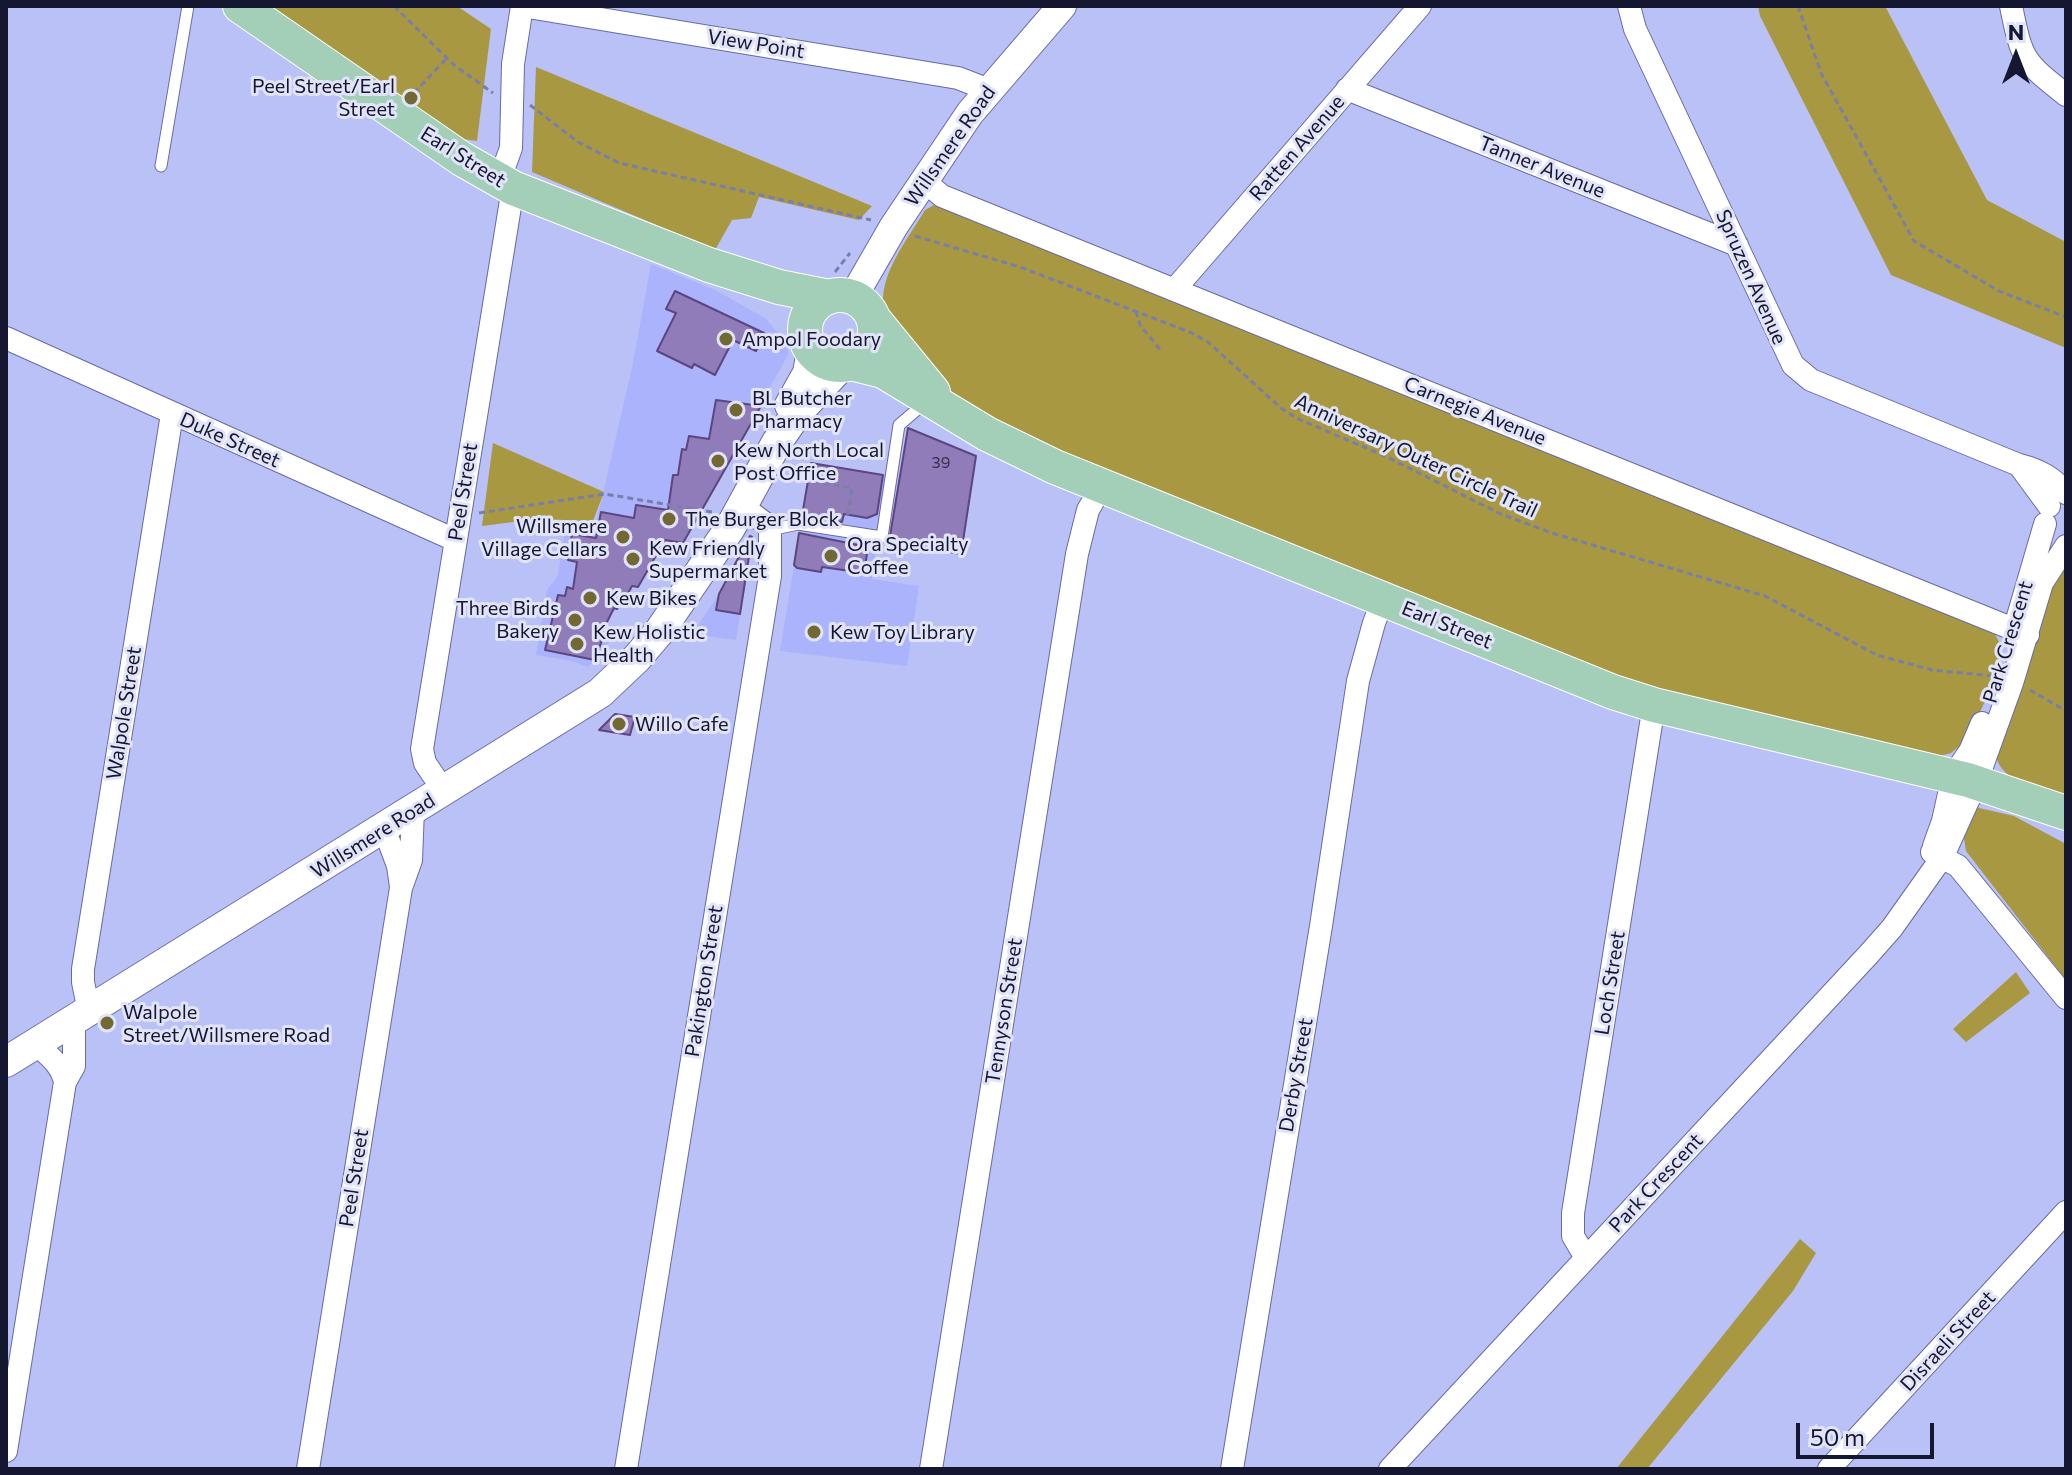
<!DOCTYPE html>
<html>
<head>
<meta charset="utf-8">
<style>
	body { margin:0 }
	#map { position:relative; width:2072px; height:1475px; overflow:hidden; background:#bac1f6; font-family:Commissioner,sans-serif }
	canvas { display:block }
	.frame { position:absolute; inset:0; border:8px solid #15162f; pointer-events:none }
	.north { position:absolute; left:1976px; top:16px; width:80px; height:80px; -webkit-text-stroke:6px #e1e4f9; paint-order:stroke; rotate:0deg; font-size:22px; font-weight:700; line-height:32px; text-align:center; color:#15162f }
	.north::after { content:''; display:block; margin:auto; width:28px; height:36px; background:#15162f; clip-path:polygon(50% 0,100% 100%,50% 72%,0 100%) }
	.scale { position:absolute; left:1796px; top:1423px; width:138px; height:36px; box-sizing:border-box; border:4px solid #15162f; border-top:0; padding-left:10px; font-size:24px; line-height:28px; white-space:nowrap; color:#15162f; -webkit-text-stroke:6px #e1e4f9; paint-order:stroke }
</style>
</head>
<body>
<div id="map">
<canvas width="2072" height="1475"></canvas>
<div class="frame"></div>
<div class="north">N</div>
<div class="scale">50 m</div>
</div>
<script>
const ctx = document.querySelector('canvas').getContext('2d');
ctx.lineJoin = 'round';
function paint(path, color) { ctx.fillStyle = color; ctx.fill(path, 'evenodd'); }
function trace(path, color, width, dash) { ctx.strokeStyle = color; ctx.lineWidth = width; ctx.lineCap = dash ? 'butt' : 'round'; ctx.setLineDash(dash || []); ctx.stroke(path); }
function drawText(font, color, halo, rows, align = 'center') {
  ctx.font = font + ' Commissioner,sans-serif'; ctx.lineWidth = 6; ctx.setLineDash([]); ctx.textBaseline = 'middle'; ctx.strokeStyle = halo; ctx.fillStyle = color; for (const [text, x, y, turn = 0] of rows) {
    ctx.save(); ctx.translate(x, y); ctx.rotate((+turn || 0) * Math.PI / 180); ctx.textAlign = isNaN(turn) ? turn : align; if (halo) ctx.strokeText(text, 0, 0); ctx.fillText(text, 0, 0); ctx.restore();
  }
}
const built = new Path2D(`
	M651,264L715,290L765,318L784,340L789,353L683,543L665,540L638,587L631,586L608,620L605,619L600,631L609,639L605,651L599,649L595,660L588,667L572,661L536,655L547,590L558,575L565,530L594,532L633,363Z
	M811,463L887,475L872,579L919,586L907,666L780,651Z
	M740,554L749,556L736,640L692,634L719,594Z`);
const green = new Path2D(`
	M266,6H457L491,29L477,141L455,138Z
	M1758,6H1885L1987,200L2066,242V348L1891,275L1760,16Z
	M536,67L872,206L859,220L759,197L751,218L732,220L715,250L532,172Z
	M934,205H942L1995,634L2002,648L1986,699L1970,734L1962,744L1951,753L1940,756L1638,688L1044,449L953,395L926,369L884,311C877,276 908,239 925,210Z
	M493,443L604,492L593,521L537,519L482,526Z
	M2066,559V799C2040,789 2002,784 1995,754L2050,581Z
	M1975,807L2014,816L2066,844V980L1966,851L1963,832Z
	M2016,972L2030,993L1966,1042L1953,1029Z
	M1800,1239L1816,1253L1793,1291L1647,1469H1616Z`);
const building = new Path2D(`
	M675,291L764,333L756,351L733,340L715,375L694,364L692,368L657,351L676,313L666,309Z
	M716,400L761,406L683,543L665,540L638,587L632,586L626,597H623L617,609L614,608L600,636L603,637L595,660L545,650L558,595L565,596L567,587L573,589L577,562L568,560L572,534L596,538L601,512L634,518L636,505L668,510L673,475H678L682,449L686,450L689,436L709,439Z
	M908,428L976,456L961,554L889,542Z
	M811,463L883,475L877,514L867,518L844,514L842,522L802,516Z
	M799,533L868,547L864,573L822,567L821,572L797,568L794,565Z
	M750,536L752,537L740,614L716,610L719,594Z
	M615,714L635,717L630,735L599,730Z`);
const path = new Path2D(`
	M394,6L454,65L493,93
	M1798,6L1821,73L1914,241L1999,291L2066,317
	M414,93L447,58
	M530,105L578,142L619,163L871,220
	M915,236L1020,267L1192,333L1208,342L1281,408L1296,418L1385,456L1501,514L1552,533L1765,596L1877,655L1932,670L1993,676
	M835,272L850,253
	M1136,311L1140,325L1162,352
	M804,480L852,488L847,519
	M479,513L605,494L712,512
	M2030,690L2066,711`);
const service = new Path2D(`
	M161,166L188,6
	M770,530L798,524L882,537L899,425L927,401`);
const minor = new Path2D(`
	M522,6L958,78L989,90
	M1629,6L1635,29L1793,365L1811,380L2019,465C2039,470 2052,477 2066,493
	M2011,6C2022,60 2023,61 2066,95
	M1347,89L1737,245
	M499,181L511,148L513,64L522,6
	M925,182L942,196L2028,635
	M1174,290L1420,6
	M6,338L455,540
	M2019,465L2049,506
	M2014,630L2045,524
	M444,791L425,763L422,749L513,188
	M384,828L398,866L401,887
	M1934,846L1943,821L1953,776L1970,751L1982,723
	M1932,852L1958,866L2066,998
	M89,1012L83,982V969L172,414
	M36,1044C49,1056 61,1064 65,1082
	M1586,1258L1573,1236V1213L1654,705
	M6,1451L65,1082L74,1066V1021
	M308,1469L401,888L411,860L413,809
	M626,1469L770,576V527L743,507
	M931,1469L1077,554L1088,510L1102,486
	M1232,1469L1321,926L1358,681L1374,623L1383,600
	M1390,1469L1869,954L1892,928L1943,856L1976,783L2012,683L2042,583L2066,546
	M1829,1469L2066,1212`);
const tertiary = new Path2D(`
	M853,297L894,226L970,113L1062,6`);
const secondary = new Path2D(`
	M790,405L808,373L812,351
	M6,1062L600,693L637,658L659,632L730,528L777,442L798,412L841,366`);
const primary = new Path2D(`
	M240,6L462,159L513,188L709,265L779,287L829,297
	M805 330a35 35 0 1 1 70 0a35 35 0 1 1-70 0Z
	M875,321L933,392
	M855,364L883,371L987,434L1055,467L1613,692L1654,705L1968,780L2066,813`);
const markers = [
	[411,98,8,"#716834"],
	[726,339,8,"#716834"],
	[736,410,8,"#716834"],
	[718,461,8,"#716834"],
	[669,519,8,"#716834"],
	[623,537,8,"#716834"],
	[831,556,8,"#716834"],
	[633,559,8,"#716834"],
	[590,598,8,"#716834"],
	[575,620,8,"#716834"],
	[814,632,8,"#716834"],
	[577,644,8,"#716834"],
	[619,724,8,"#716834"],
	[107,1023,8,"#716834"]
];
const numberNames = [
	["39",941,463]
];
const streetNames = [
	["View Point",756,44,9],
	["Willsmere Road",950,146,-55],
	["Ratten Avenue",1297,148,-49],
	["Earl Street",463,157,32],
	["Tanner Avenue",1542,167,22],
	["Spruzen Avenue",1751,277,66],
	["Carnegie Avenue",1475,411,22],
	["Duke Street",230,440,24],
	["Anniversary Outer Circle Trail",1416,456,25],
	["Peel Street",463,492,-81],
	["Earl Street",1447,625,22],
	["Park Crescent",2008,642,-73],
	["Walpole Street",124,713,-81],
	["Willsmere Road",373,836,-32],
	["Pakington Street",704,981,-81],
	["Loch Street",1610,983,-81],
	["Tennyson Street",1004,1011,-81],
	["Derby Street",1296,1075,-80],
	["Peel Street",354,1178,-81],
	["Park Crescent",1656,1183,-47],
	["Disraeli Street",1948,1341,-47]
];
const poiNames = [
	["Peel Street/Earl",395,86,"right"],
	["Street",395,109,"right"],
	["Ampol Foodary",742,339],
	["BL Butcher",752,398],
	["Pharmacy",752,421],
	["Kew North Local",734,450],
	["Post Office",734,473],
	["The Burger Block",685,519],
	["Willsmere",607,526,"right"],
	["Village Cellars",607,549,"right"],
	["Ora Specialty",847,544],
	["Coffee",847,567],
	["Kew Friendly",649,548],
	["Supermarket",649,571],
	["Kew Bikes",606,598],
	["Three Birds",559,608,"right"],
	["Bakery",559,631,"right"],
	["Kew Holistic",593,632],
	["Health",593,655],
	["Kew Toy Library",830,632],
	["Willo Cafe",635,724],
	["Walpole",123,1012],
	["Street/Willsmere Road",123,1035]
];
paint(built, '#abb3fc');
paint(green, '#a89841');
paint(building, '#917cba');
trace(building, '#5b4680', 2);
trace(service, '#666ba8', 13);
trace(minor, '#666ba8', 24);
trace(tertiary, '#666ba8', 30);
trace(secondary, '#666ba8', 32);
trace(primary, '#fff', 36);
trace(path, '#7a7fa9', 3, [6, 4]);
trace(service, '#fff', 11);
trace(minor, '#fff', 22);
trace(tertiary, '#fff', 28);
trace(secondary, '#fff', 30);
trace(primary, '#a3ceb7', 34);
for (const [x, y, r, color] of markers) { const dot = new Path2D(); dot.arc(x, y, r, 0, 2 * Math.PI); ctx.fillStyle = color; ctx.fill(dot); trace(dot, '#e1e4f9', 3); }
drawText('16px', '#343052', null, numberNames);
drawText('20px', '#15162f', '#e1e4f9', streetNames);
drawText('20px', '#15162f', '#e1e4f9', poiNames, 'left');
</script>
</body>
</html>
